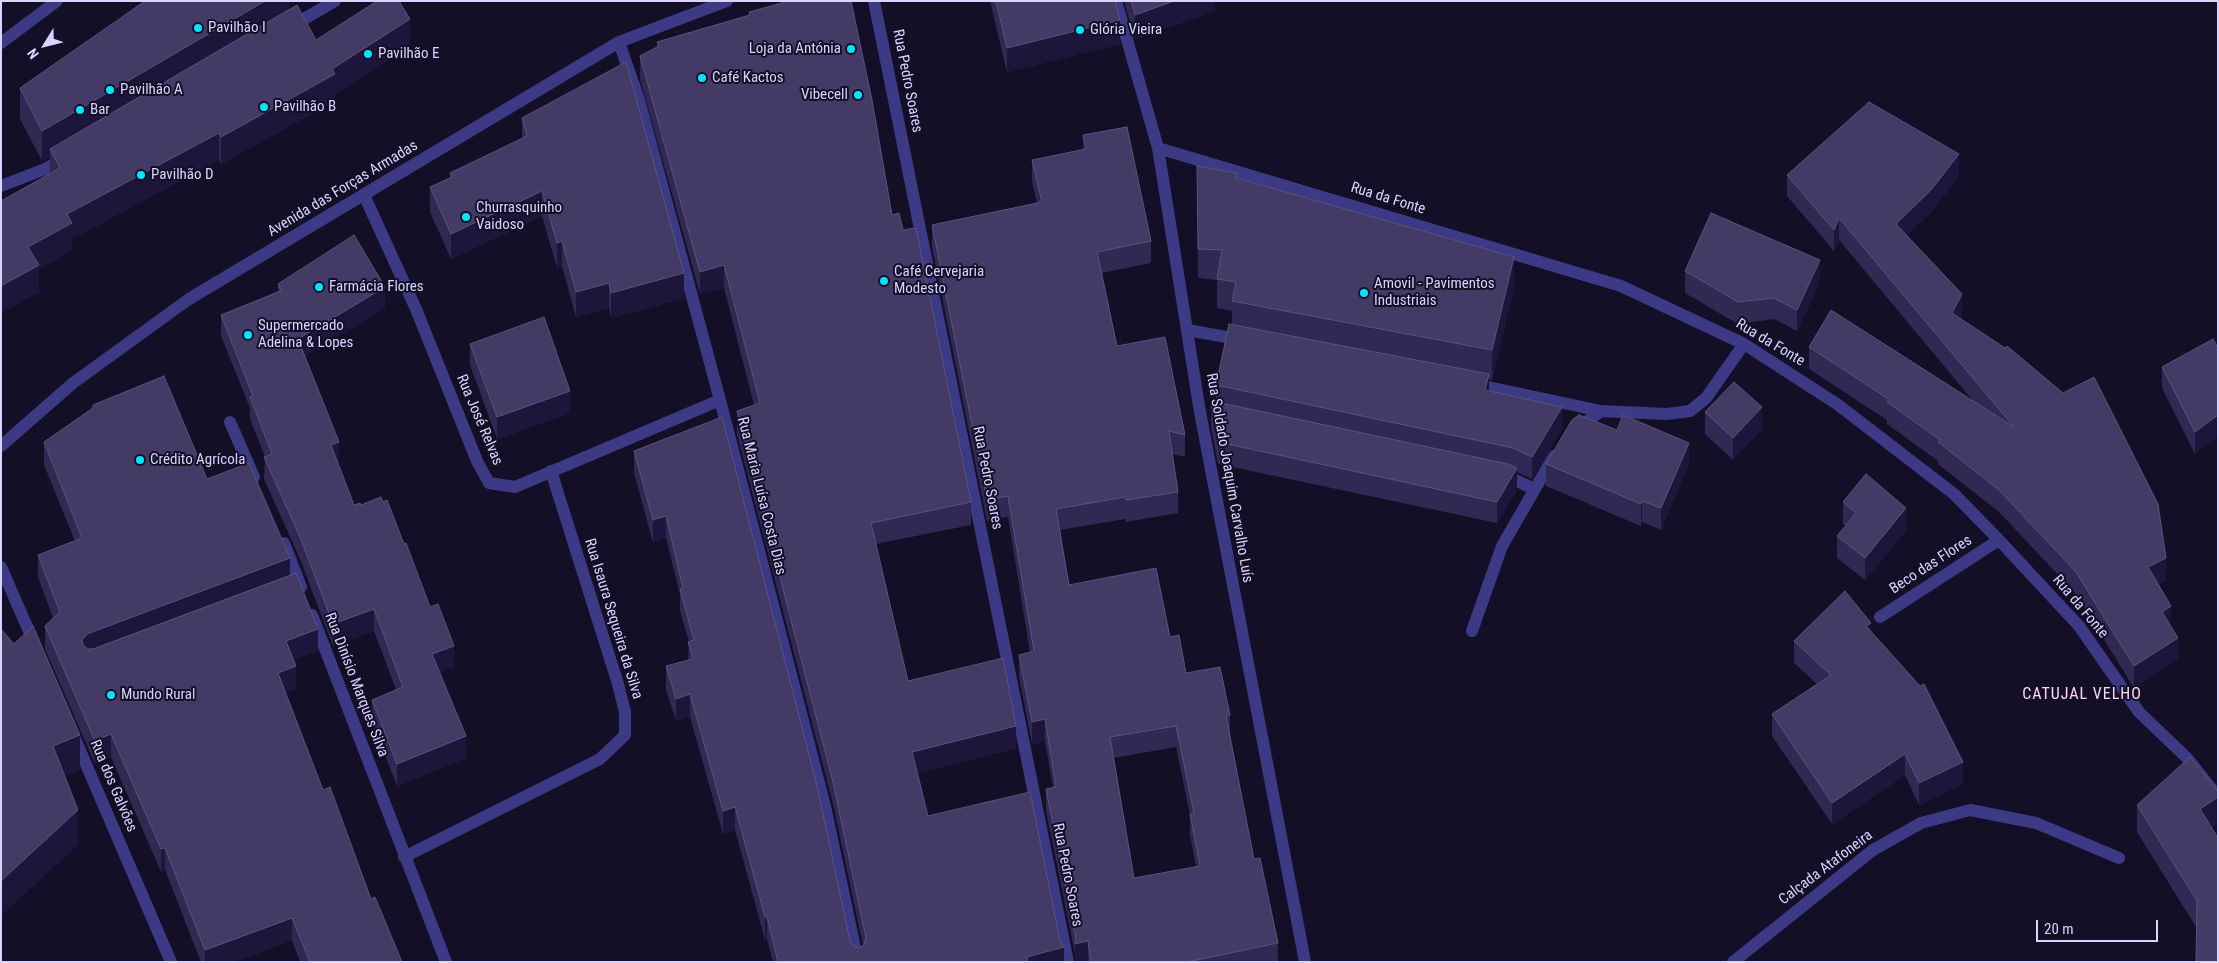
<!DOCTYPE html>
<meta charset="utf-8">
<style>
body{margin:0}
#map{position:relative;width:2219px;height:963px;overflow:hidden;background:#130f26;font-family:"Roboto Condensed",sans-serif}
canvas{display:block}
.frame{position:absolute;inset:0;border:2px solid #d9d4ff;pointer-events:none}
.north{position:absolute;left:20px;top:20px;width:50px;height:50px;-webkit-text-stroke:4px #130f26;paint-order:stroke;rotate:234deg;font-size:14px;font-weight:700;line-height:20px;text-align:center;color:#d9d4ff}
.north::after{content:'';display:block;margin:auto;width:18px;height:22px;background:#d9d4ff;clip-path:polygon(50% 0,100% 100%,50% 72%,0 100%)}
.scale{position:absolute;left:2036px;top:920px;width:122px;height:22px;box-sizing:border-box;border:2px solid #d9d4ff;border-top:0;padding-left:6px;font-size:15px;line-height:18px;white-space:nowrap;color:#d9d4ff;-webkit-text-stroke:4px #130f26;paint-order:stroke}
</style>
<div id="map">
<canvas width="2219" height="963"></canvas>
<div class="frame"></div>
<div class="north">N</div>
<div class="scale">20 m</div>
</div>
<script>
const ctx = document.querySelector('canvas').getContext('2d');
ctx.lineJoin = 'round';
const poly = rows => new Path2D(rows.map(r => 'M' + r).join(''));
function strokePath(path, color, width, dash) { ctx.strokeStyle = color; ctx.lineWidth = width; ctx.lineCap = dash ? 'butt' : 'round'; ctx.setLineDash(dash || []); ctx.stroke(path); }
function fill(path, color) { ctx.fillStyle = color; ctx.fill(path, 'evenodd'); }
function write(font, color, halo, rows, align = 'center') {
  ctx.font = font + ' "Roboto Condensed",sans-serif'; ctx.lineWidth = 4; ctx.setLineDash([]); ctx.textBaseline = 'middle'; ctx.strokeStyle = halo; ctx.fillStyle = color; for (const [text, x, y, turn = 0] of rows) {
    ctx.save(); ctx.translate(x, y); ctx.rotate((+turn || 0) * Math.PI / 180); ctx.textAlign = isNaN(turn) ? turn : align; if (halo) ctx.strokeText(text, 0, 0); ctx.fillText(text, 0, 0); ctx.restore();
  }
}
const minor = poly([
 [874,1,1068,962],
 [1116,1,1158,148,1200,412,1305,962],
 [290,27,335,1],
 [619,42,639,100,720,400,825,806,858,962],
 [1,43,57,1],
 [1158,148,1621,286,1744,344,1837,404,1954,494,1999,540,2079,626,2139,712,2187,758,2218,797],
 [1,186,45,169,63,159],
 [364,195,416,309,477,461,489,483,515,487,720,400],
 [1187,330,1243,340],
 [1474,384,1601,411],
 [230,422,254,477],
 [1578,428,1601,411,1667,414,1690,411,1706,398,1744,344],
 [1,446,73,383,189,299,619,42,727,1],
 [1501,476,1511,478,1534,489],
 [284,543,301,587],
 [1,567,35,645],
 [312,615,446,962],
 [1880,617,1999,540],
 [1472,631,1502,546,1554,456],
 [73,734,171,962],
 [404,857,600,759,625,735,625,712,618,684,551,471],
 [1733,962,1873,850,1921,823,1970,810,2036,823,2119,858]
]);
const wall = poly([
 [289,1,289,10,316,40,410,46,335,94,335,101,221,164,219,160,72,239,72,250,39,269,39,292,1,313,1,201,50,174,50,157,42,161,20,119,20,88],
 [990,1,1115,1,1120,44,1007,72],
 [1124,1,1215,1,1215,11,1135,39],
 [749,12,903,230,971,502,971,525,876,544,908,681,1016,748,918,773,928,816,1064,962,773,962,767,939,765,940,735,830,723,834,690,717,676,721,666,689,666,666,688,660,689,642,680,611,680,594,666,538,653,543,634,473,634,451,722,417,850,941,852,945,859,948,863,946,833,804,737,434,737,411,754,405,724,288,700,294,640,79,640,56,657,47,657,42,749,15],
 [522,118,684,298,611,318,609,308,576,317,562,266,557,268,542,216,451,259,430,212,430,187,450,178,450,173,522,139],
 [1083,135,1151,241,1151,263,1102,273,1117,346,1185,435,1185,457,1172,454,1178,492,1178,513,1126,522,1125,519,1060,530,1069,585,1170,637,1186,673,1230,715,1230,737,1254,859,1278,943,1278,962,1075,962,1075,954,1046,811,1046,789,1053,787,1045,741,1032,744,1019,677,1019,655,1030,652,1008,517,987,521,932,247,932,225,1037,203,1032,182,1032,160,1083,150],
 [1176,747,1190,815,1190,835,1196,867,1134,878,1114,758],
 [1197,166,1237,178,1514,287,1492,380,1489,379,1489,391,1562,429,1532,479,1517,472,1517,490,1497,523,1218,464,1211,428,1211,406,1216,402,1216,385,1232,325,1232,311,1217,308,1217,280,1198,278],
 [1787,175,1959,176,1931,212,1907,235,1962,316,1961,319,2166,580,2158,584,2171,627,2178,659,2134,688,2076,594,1999,512,1938,464,1938,461,1887,424,1887,420,1809,369,1809,347,1974,402,1839,240,1834,251,1787,196],
 [1685,271,1820,282,1797,331,1774,319,1738,324,1685,293],
 [278,284,385,308,305,356,338,464,354,505,361,505,430,607,454,667,439,673,466,758,397,786,372,722,372,700,396,690,374,631,333,646,300,559,264,479,265,457,250,419,250,408,221,336,221,315,278,291],
 [470,344,570,413,497,439,470,365],
 [2218,348,2195,454,2162,388,2162,367],
 [1705,412,1762,429,1733,460,1705,434],
 [44,442,207,479,290,575,318,651,293,660,296,689,285,693,323,790,371,899,402,962,300,962,292,940,234,962,201,962,165,870,161,872,111,757,95,764,45,649,45,626,53,618,38,577,38,555,75,541,44,465],
 [1546,464,1689,464,1661,530,1642,522,1641,526,1546,486],
 [1843,502,1906,530,1865,580,1837,558,1837,536,1846,526,1843,524],
 [1871,631,1963,784,1919,805,1905,775,1832,824,1772,736,1772,714,1817,684,1794,663,1794,641],
 [2137,805,2212,828,2196,927,2137,832]
]);
const shadedWall = poly([
 [265,1,289,1,289,18,50,149,50,157,42,161,42,131],
 [1174,1,1215,1,1215,11,1135,39,1135,15],
 [410,19,410,46,335,94,335,101,221,164,221,137,332,69],
 [1120,20,1120,44,1007,72,1007,48],
 [219,133,219,160,72,239,72,250,39,269,39,292,1,313,1,286,28,247,67,214],
 [1959,154,1959,176,1931,212,1896,246,1896,224],
 [542,191,542,216,451,259,451,234],
 [1839,218,1839,240,1834,251,1834,230],
 [562,241,562,266,557,268,557,243],
 [1514,257,1514,287,1492,380,1492,350],
 [1820,260,1820,282,1797,331,1797,310],
 [724,265,724,288,700,294,700,272],
 [684,273,684,298,611,318,611,293],
 [609,283,609,308,576,317,576,292],
 [385,287,385,308,298,360,298,339],
 [1962,294,1962,316,1952,335,1952,313],
 [1489,374,1489,395,1485,390],
 [570,391,570,413,497,439,497,417],
 [1562,407,1562,429,1532,479,1532,457],
 [1762,407,1762,429,1733,460,1733,438],
 [2218,415,2218,437,2195,454,2195,432],
 [339,442,339,464,331,467,331,445],
 [1689,443,1689,464,1661,530,1661,508],
 [1517,468,1517,490,1497,523,1497,502],
 [1642,501,1642,522,1641,526,1641,504],
 [1906,508,1906,530,1865,580,1865,558],
 [666,516,666,538,653,543,653,520],
 [290,558,290,580,82,662,82,640,87,634],
 [2166,558,2166,580,2148,589,2148,567],
 [2171,606,2171,628,2162,612],
 [374,609,374,631,333,646,333,624],
 [1871,623,1871,645,1866,626],
 [318,629,318,651,286,663,286,641],
 [2178,638,2178,659,2134,688,2134,666],
 [454,646,454,667,432,676,432,654],
 [296,666,296,689,278,696,278,673],
 [690,694,690,717,676,721,676,699],
 [1045,719,1045,741,1032,744,1032,722],
 [1016,726,1016,748,912,775,912,752],
 [111,734,111,757,95,764,95,741],
 [80,735,80,770,53,781,53,746],
 [466,736,466,758,397,786,397,764],
 [1905,754,1905,775,1832,824,1832,803],
 [1963,762,1963,784,1919,805,1919,783],
 [2218,797,2218,824,2200,836,2200,809],
 [735,807,735,830,723,834,723,811],
 [78,810,78,845,1,916,1,881],
 [165,848,165,870,161,872,161,849],
 [765,917,767,917,767,939,765,940],
 [292,918,292,940,234,962,205,962,205,950],
 [1088,941,1088,962,1075,962,1075,944],
 [1064,947,1064,962,1027,962,1027,957]
]);
const building = poly([
 [145,1,265,1,42,131,20,88,145,1],
 [377,1,399,1,410,19,332,69,335,74,221,137,219,133,67,214,72,223,28,247,39,265,1,286,1,201,60,168,50,149,297,5,316,40,377,1],
 [789,1,851,1,872,100,892,215,899,213,903,230,916,228,971,502,871,523,908,681,1003,658,1016,726,912,752,928,816,1030,792,1060,941,1064,947,1027,957,1028,962,778,962,767,917,765,917,735,807,723,811,690,694,676,699,666,666,693,659,688,642,694,640,680,589,683,588,666,516,653,520,634,451,722,417,817,786,850,941,852,945,859,948,864,945,866,938,833,782,737,411,760,403,724,265,700,272,640,56,659,46,657,42,750,15,749,12,789,1],
 [996,1,1115,1,1120,20,1007,48,996,1],
 [1131,1,1174,1,1135,15,1131,1],
 [626,62,684,273,611,293,609,283,576,292,562,241,557,243,542,191,451,234,430,187,452,177,450,173,527,136,522,118,626,62],
 [1869,102,1959,154,1931,190,1896,224,1962,294,1952,313,2005,348,2007,346,2063,393,2094,377,2158,504,2166,558,2148,567,2171,606,2162,612,2178,638,2134,666,2076,572,1999,490,1938,442,1940,440,1887,402,1890,400,1809,347,1831,310,2014,427,1839,218,1834,230,1787,175,1869,102],
 [1127,127,1151,241,1097,252,1117,346,1165,337,1185,435,1169,431,1178,492,1126,500,1125,497,1056,509,1069,585,1156,568,1170,637,1179,635,1186,673,1220,667,1230,715,1226,716,1254,859,1260,858,1278,943,1187,962,1091,962,1088,941,1075,944,1076,939,1046,789,1056,787,1045,719,1032,722,1019,655,1034,651,1008,496,987,500,932,225,1042,202,1032,160,1086,149,1083,135,1127,127],
 [1176,726,1194,813,1190,814,1200,866,1134,878,1110,737,1176,726],
 [1197,166,1237,173,1236,178,1514,257,1492,350,1232,301,1236,282,1217,279,1222,250,1198,249,1197,166],
 [1711,213,1820,260,1797,310,1774,298,1738,302,1685,271,1711,213],
 [354,235,385,287,298,339,339,442,331,445,354,505,360,503,361,505,381,497,383,502,387,500,404,544,406,543,430,607,438,604,454,646,432,654,466,736,397,764,372,700,403,687,374,609,333,624,300,537,264,457,272,454,250,397,253,396,221,315,281,291,278,284,354,235],
 [544,317,570,391,497,417,470,344,544,317],
 [1229,324,1489,374,1485,390,1562,407,1532,457,1513,448,1216,385,1229,324],
 [2213,339,2218,348,2218,415,2195,432,2162,367,2213,339],
 [164,376,207,479,249,463,290,558,87,634,82,640,83,645,88,649,93,649,296,573,318,629,286,641,296,666,278,673,323,790,330,787,371,899,375,897,402,962,310,962,292,918,205,950,165,848,161,849,111,734,95,741,45,626,60,612,38,555,82,538,44,442,93,408,93,405,164,376],
 [1734,382,1762,407,1733,438,1705,412,1734,382],
 [1212,401,1508,464,1517,468,1497,502,1218,442,1211,406,1212,401],
 [1579,415,1617,430,1623,415,1689,443,1661,508,1642,501,1641,504,1546,464,1572,420,1579,415],
 [1866,474,1906,508,1865,558,1837,536,1856,513,1843,502,1866,474],
 [1845,591,1871,623,1866,626,1920,686,1924,684,1963,762,1919,783,1905,754,1832,803,1772,714,1831,675,1794,641,1845,591],
 [33,626,80,735,53,746,78,810,1,881,1,629,14,644,33,626],
 [2190,757,2218,791,2218,797,2200,809,2218,838,2218,962,2196,962,2197,901,2137,805,2190,757]
]);
const markers = [
 [198,28,5,"#00e5ff"],
 [1080,30,5,"#00e5ff"],
 [851,49,5,"#00e5ff"],
 [368,54,5,"#00e5ff"],
 [702,78,5,"#00e5ff"],
 [110,90,5,"#00e5ff"],
 [858,95,5,"#00e5ff"],
 [264,107,5,"#00e5ff"],
 [80,110,5,"#00e5ff"],
 [141,175,5,"#00e5ff"],
 [466,217,5,"#00e5ff"],
 [884,281,5,"#00e5ff"],
 [319,287,5,"#00e5ff"],
 [1364,293,5,"#00e5ff"],
 [248,335,5,"#00e5ff"],
 [140,460,5,"#00e5ff"],
 [111,695,5,"#00e5ff"]
];
const poiNames = [
 ["Pavilhão I",208,28],
 ["Glória Vieira",1090,30],
 ["Loja da Antónia",841,49,"right"],
 ["Pavilhão E",378,54],
 ["Café Kactos",712,78],
 ["Pavilhão A",120,90],
 ["Vibecell",848,95,"right"],
 ["Pavilhão B",274,107],
 ["Bar",90,110],
 ["Pavilhão D",151,175],
 ["Churrasquinho",476,208],
 ["Vaidoso",476,225],
 ["Café Cervejaria",894,272],
 ["Modesto",894,289],
 ["Amovil - Pavimentos",1374,284],
 ["Industriais",1374,301],
 ["Farmácia Flores",329,287],
 ["Supermercado",258,326],
 ["Adelina & Lopes",258,343],
 ["Crédito Agrícola",150,460],
 ["Mundo Rural",121,695]
];
const streetNames = [
 ["Rua Pedro Soares",907,81,79],
 ["Avenida das Forças Armadas",343,189,-31],
 ["Rua da Fonte",1388,199,17],
 ["Rua da Fonte",1770,343,31],
 ["Rua José Relvas",479,420,67],
 ["Rua Pedro Soares",987,478,79],
 ["Rua Soldado Joaquim Carvalho Luís",1229,478,80],
 ["Rua Maria Luísa Costa Dias",761,496,76],
 ["Beco das Flores",1931,565,-33],
 ["Rua da Fonte",2080,607,50],
 ["Rua Isaura Sequeira da Silva",613,619,73],
 ["Rua Dinísio Marques Silva",356,685,69],
 ["Rua dos Galvões",113,786,67],
 ["Calçada Atafoneira",1826,868,-37],
 ["Rua Pedro Soares",1067,875,79]
];
const neighbourhoodNames = [
 ["CATUJAL VELHO",2082,695]
];
strokePath(minor, '#3d3a85', 12);
fill(wall, '#312854');
fill(shadedWall, '#1d163a');
fill(building, '#433a66');
strokePath(building, '#5a527e', 1);
for (const [x, y, r, color] of markers) { const dot = new Path2D(); dot.arc(x, y, r, 0, 2 * Math.PI); ctx.fillStyle = color; ctx.fill(dot); strokePath(dot, '#130f26', 2); }
write('15px', '#d9d4ff', '#130f26', poiNames, 'left');
write('15px', '#d9d4ff', '#130f26', streetNames);
ctx.letterSpacing = '1px';
write('16px', '#ffd6f0', '#130f26', neighbourhoodNames);
ctx.letterSpacing = '0px';
</script>
